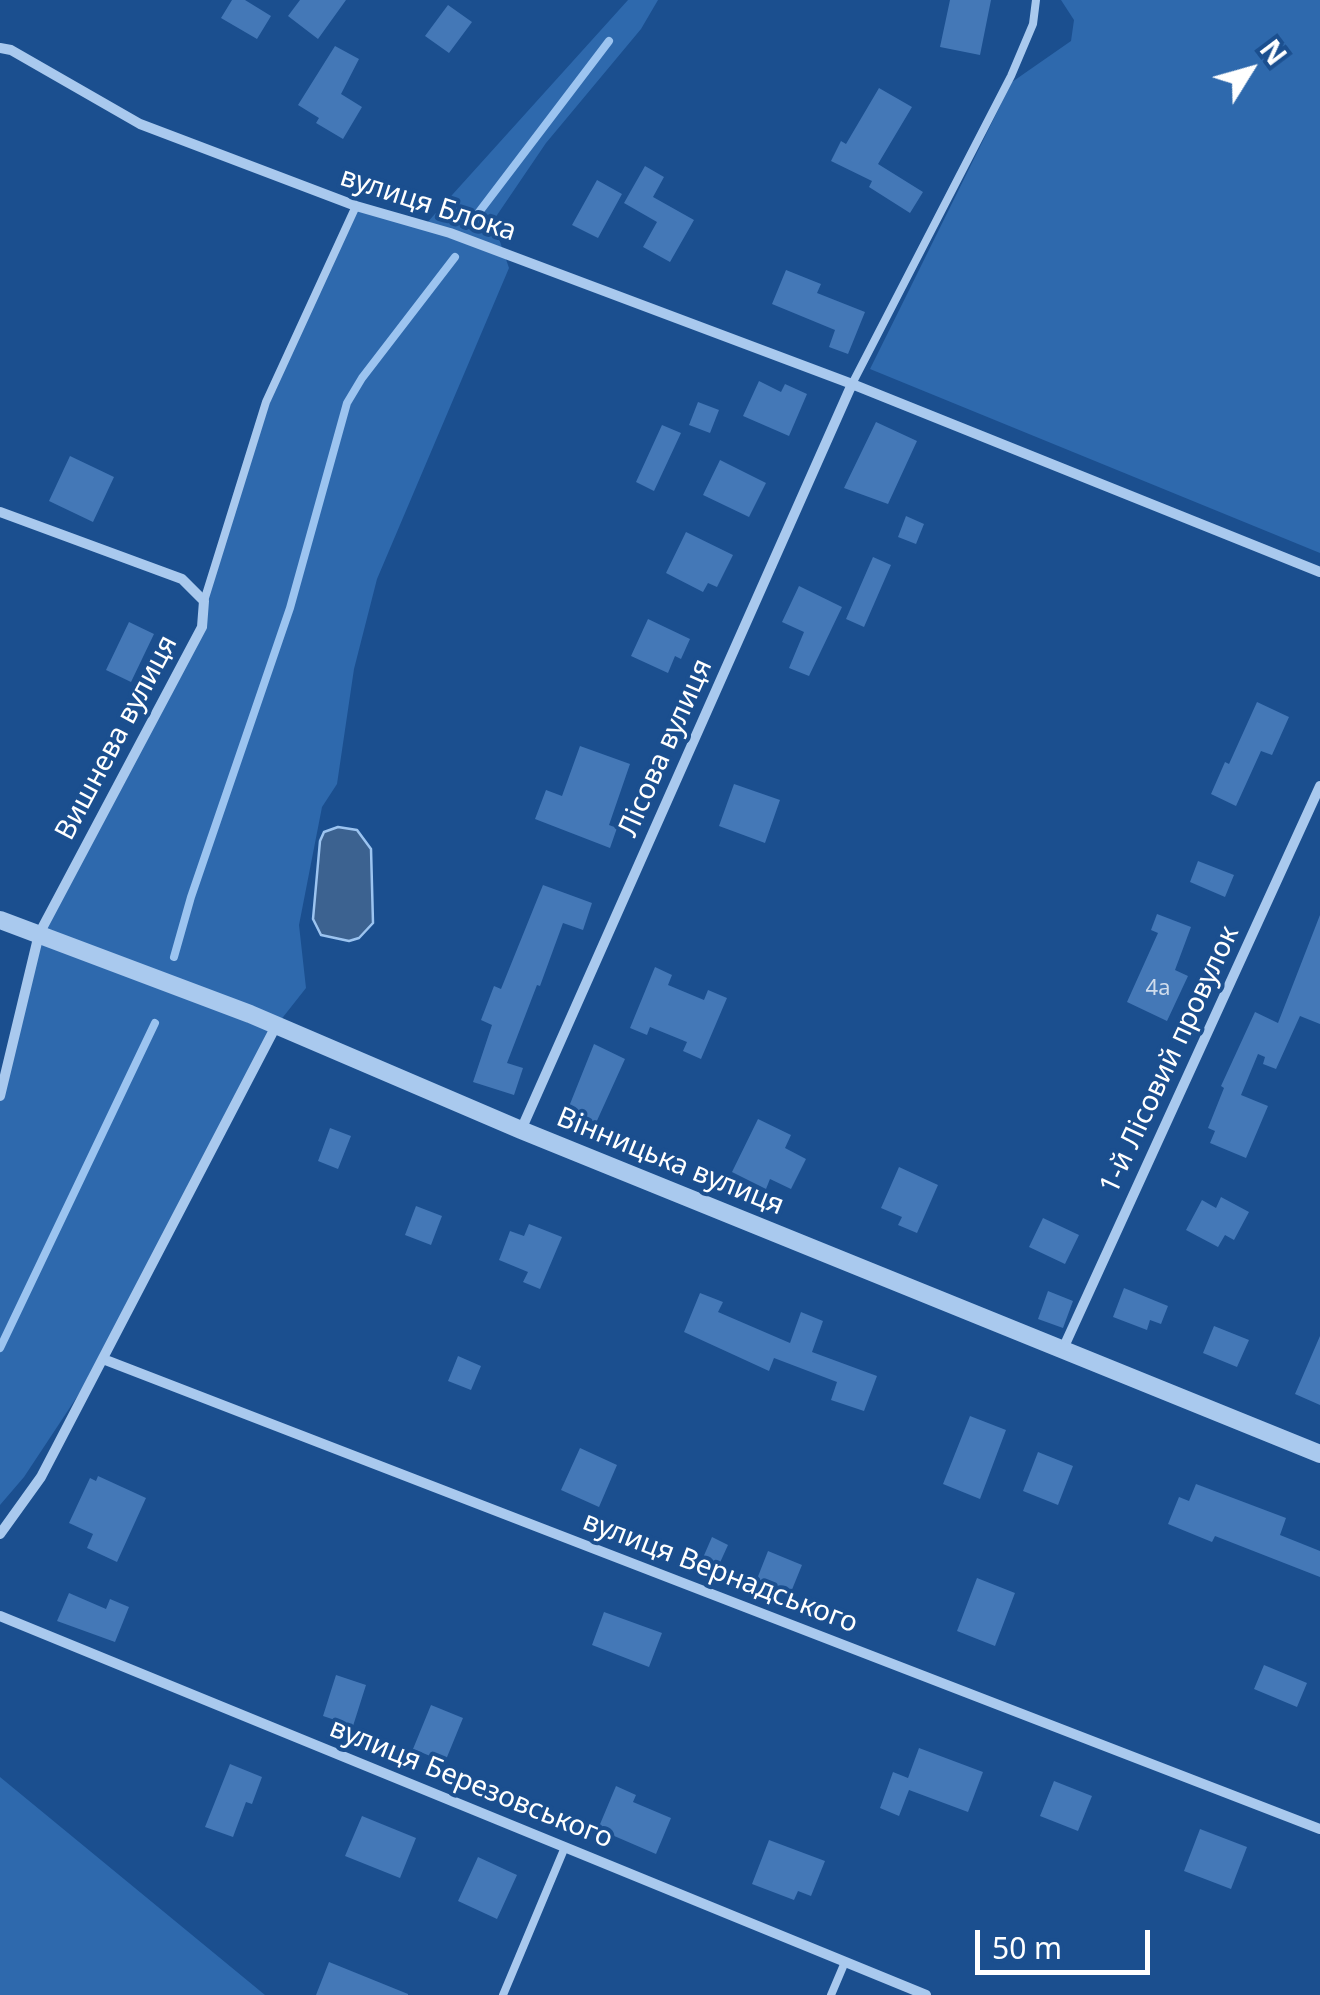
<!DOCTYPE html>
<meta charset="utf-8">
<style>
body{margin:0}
#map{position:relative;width:1320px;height:1995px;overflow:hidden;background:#1b4f8f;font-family:"Noto Sans",sans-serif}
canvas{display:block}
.north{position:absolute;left:1200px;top:20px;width:100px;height:100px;-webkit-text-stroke:8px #1b4f8f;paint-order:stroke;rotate:53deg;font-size:28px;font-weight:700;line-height:40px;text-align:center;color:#fff}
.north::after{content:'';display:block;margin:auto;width:35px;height:45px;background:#fff;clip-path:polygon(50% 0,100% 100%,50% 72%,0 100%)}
.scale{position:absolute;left:975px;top:1930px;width:175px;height:45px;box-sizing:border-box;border:5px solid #fff;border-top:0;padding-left:12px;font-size:30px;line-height:35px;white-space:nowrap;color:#fff;-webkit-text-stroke:8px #1b4f8f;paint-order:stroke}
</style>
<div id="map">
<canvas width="1320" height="1995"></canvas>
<div class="north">N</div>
<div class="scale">50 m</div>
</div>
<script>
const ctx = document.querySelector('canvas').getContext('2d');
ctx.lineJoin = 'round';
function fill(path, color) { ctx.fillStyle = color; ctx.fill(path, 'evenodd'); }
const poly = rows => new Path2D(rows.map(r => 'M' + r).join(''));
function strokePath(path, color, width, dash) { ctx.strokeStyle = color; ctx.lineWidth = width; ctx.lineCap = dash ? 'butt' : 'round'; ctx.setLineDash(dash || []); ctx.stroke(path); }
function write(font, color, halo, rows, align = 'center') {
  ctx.font = font + ' "Noto Sans",sans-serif'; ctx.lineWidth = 8; ctx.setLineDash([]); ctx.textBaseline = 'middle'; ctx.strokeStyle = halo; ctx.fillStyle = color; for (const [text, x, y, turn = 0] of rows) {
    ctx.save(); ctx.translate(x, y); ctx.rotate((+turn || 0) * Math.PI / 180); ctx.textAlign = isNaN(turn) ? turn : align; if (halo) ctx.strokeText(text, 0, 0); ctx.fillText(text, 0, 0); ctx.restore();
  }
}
const green = poly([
 [628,0,658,0,641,29,546,143,493,221,509,268,377,579,354,669,337,784,322,807,299,925,306,988,276,1026,106,1353,24,1477,0,1505,0,1096,39,934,202,627,204,601,266,402,356,206,425,225],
 [1061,0,1320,0,1320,553,870,369,1012,82,1071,41,1074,20],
 [0,1777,265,1995,0,1995]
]);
const water = poly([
 [338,827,357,830,371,849,373,923,359,938,349,941,321,935,313,919,320,841,324,832,338,827]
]);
const stream = poly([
 [473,220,609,41],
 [174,957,191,897,290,608,347,403,362,378,455,257],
 [0,1348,155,1023]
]);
const building = poly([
 [232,0,245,0,271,16,257,39,221,18],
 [300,0,346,0,318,39,288,16],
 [950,0,991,0,980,55,940,47],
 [448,5,472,22,449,53,425,36],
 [335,46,359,59,341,94,362,107,343,139,316,123,319,118,298,105],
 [879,88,912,107,878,164,923,192,910,213,869,187,872,181,831,161,841,141,846,144],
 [645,166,664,177,653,197,694,220,670,262,643,247,657,222,624,203],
 [597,180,622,194,598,238,572,225],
 [786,270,821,284,817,293,865,312,848,354,829,347,835,330,772,304],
 [759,381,781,392,785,384,807,394,789,436,743,416],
 [698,402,719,410,710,433,689,425],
 [876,422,917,441,888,504,844,488],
 [662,425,681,433,654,491,636,482],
 [70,456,114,477,93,522,49,501],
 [720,460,766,483,749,517,703,495],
 [906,516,924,524,916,544,898,537],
 [686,532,733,555,717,587,708,583,703,592,666,573],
 [873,557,891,565,864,627,846,619],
 [799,586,842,607,809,676,789,668,804,632,782,622],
 [648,619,690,639,681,659,675,656,668,673,631,656],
 [129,622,154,634,131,682,106,670],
 [1257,702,1289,717,1272,755,1261,751,1236,806,1211,794,1225,762,1229,764],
 [580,746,630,764,609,825,617,828,610,848,535,819,546,790,562,796],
 [734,784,780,800,765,843,719,826],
 [1198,861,1234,875,1225,897,1190,882],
 [543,885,592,903,583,930,563,923,540,986,537,985,507,1063,523,1068,514,1095,473,1082,492,1025,481,1020,494,986,501,989],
 [1157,914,1191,927,1175,970,1188,976,1167,1021,1127,1002,1158,933,1151,930],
 [1320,915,1320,1024,1300,1016,1276,1069,1263,1064,1265,1057,1258,1054,1241,1095,1268,1106,1246,1158,1210,1143,1215,1131,1208,1128,1224,1088,1221,1086,1255,1012,1278,1023],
 [655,967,672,975,668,985,704,1000,708,990,727,998,701,1059,683,1051,687,1042,650,1027,647,1035,630,1028],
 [594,1044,625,1059,590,1136,562,1124],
 [758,1119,791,1135,785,1148,806,1159,791,1189,770,1179,766,1189,732,1172],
 [330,1128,351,1136,338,1169,318,1161],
 [899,1167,938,1185,917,1233,898,1225,902,1217,881,1208],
 [1221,1197,1249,1212,1234,1240,1225,1235,1218,1247,1186,1230,1202,1200,1216,1208],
 [416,1206,442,1216,431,1245,405,1235],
 [1043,1218,1079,1235,1065,1264,1029,1247],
 [529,1224,562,1237,540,1289,523,1282,528,1272,499,1260,510,1231,524,1236],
 [1124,1288,1168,1306,1161,1324,1150,1320,1147,1330,1113,1317],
 [1048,1291,1073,1301,1063,1328,1038,1319],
 [700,1293,723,1302,718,1312,790,1343,801,1312,823,1321,812,1352,877,1376,864,1411,831,1400,837,1382,774,1358,769,1371,684,1332],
 [1214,1326,1249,1340,1237,1367,1203,1353],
 [1320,1336,1320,1405,1295,1394],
 [458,1356,481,1366,471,1390,448,1381],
 [970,1416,1006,1430,980,1499,943,1484],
 [580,1448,617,1465,599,1507,561,1490],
 [1038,1452,1073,1466,1058,1505,1023,1491],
 [98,1476,146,1498,117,1562,87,1548,93,1534,69,1523,90,1478,96,1481],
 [1196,1484,1286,1518,1280,1535,1320,1551,1320,1577,1215,1536,1212,1542,1168,1524,1179,1497,1189,1501],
 [712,1537,728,1545,718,1567,702,1560],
 [768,1551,802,1565,791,1592,757,1579],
 [977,1578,1015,1593,995,1646,957,1631],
 [69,1593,106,1609,110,1599,129,1607,115,1642,57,1621],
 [604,1612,662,1633,649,1667,592,1645],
 [1264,1665,1307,1683,1297,1707,1254,1689],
 [336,1675,366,1685,353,1726,323,1716],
 [431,1705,463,1718,445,1762,413,1749],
 [919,1748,983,1772,968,1812,909,1790,899,1816,880,1808,893,1772,908,1778],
 [230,1764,262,1777,252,1804,246,1802,233,1837,205,1827],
 [1054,1781,1092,1796,1078,1831,1040,1816],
 [616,1786,636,1795,633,1802,671,1818,656,1854,598,1829],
 [362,1816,416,1838,400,1878,345,1856],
 [1200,1829,1247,1847,1231,1889,1184,1871],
 [769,1840,825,1861,811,1896,798,1891,794,1900,752,1884],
 [478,1857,517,1875,497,1919,458,1901],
 [329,1962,408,1994,408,1995,316,1995]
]);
const service = poly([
 [852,384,1011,76,1033,24,1036,0],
 [204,601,266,402,356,206],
 [503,1995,565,1847],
 [831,1995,845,1962]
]);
const minor = poly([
 [0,48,11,50,140,124,356,206,450,233,852,384,1320,572],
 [0,512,182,579,204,601,202,627,39,934,0,1096],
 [521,1130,852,384],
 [1062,1351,1320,786],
 [103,1359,1320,1829],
 [0,1534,41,1477,276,1026],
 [0,1616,926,1995]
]);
const tertiary = poly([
 [0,920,250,1014,521,1130,1320,1454]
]);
const numberNames = [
 ["4а",1158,989]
];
const streetNames = [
 ["вулиця Блока",428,205,18],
 ["Вишнева вулиця",117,738,-62],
 ["Лісова вулиця",666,748,-66],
 ["1-й Лісовий провулок",1170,1060,-65],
 ["Вінницька вулиця",670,1162,22],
 ["вулиця Вернадського",720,1573,21],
 ["вулиця Березовського",471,1784,22]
];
fill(green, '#2e69ad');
fill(water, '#3c6290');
strokePath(water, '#9cc4f0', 2.5);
strokePath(stream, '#9cc4f0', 8);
fill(building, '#4478b7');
strokePath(service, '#a9c9ee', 8);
strokePath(minor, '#a9c9ee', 10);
strokePath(tertiary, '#a9c9ee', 18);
write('22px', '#d0dded', null, numberNames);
write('28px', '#fff', '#1b4f8f', streetNames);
</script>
